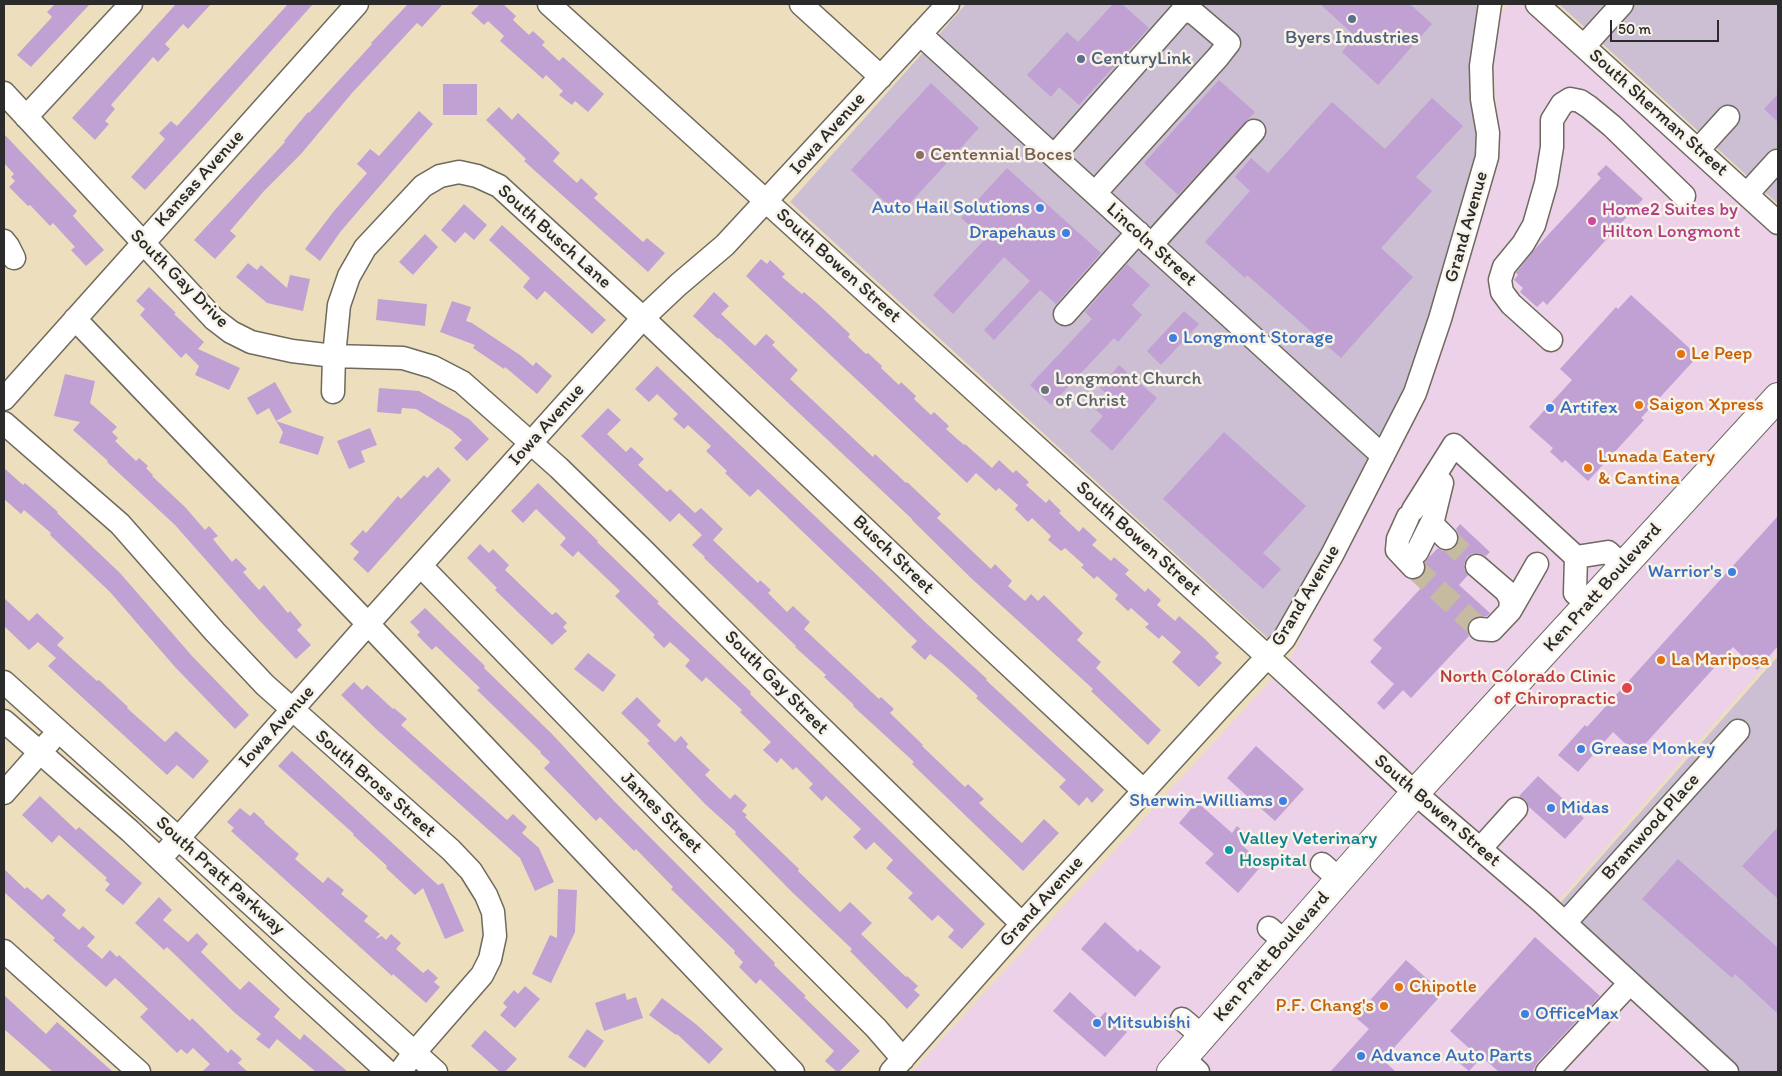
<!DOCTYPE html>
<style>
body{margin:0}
#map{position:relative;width:1782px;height:1076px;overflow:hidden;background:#eddfbd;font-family:Itim,sans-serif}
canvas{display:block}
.frame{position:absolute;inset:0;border:5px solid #2b2b2b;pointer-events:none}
.scale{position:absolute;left:1610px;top:20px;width:109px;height:22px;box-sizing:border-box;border:2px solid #2b2b2b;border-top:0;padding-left:6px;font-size:15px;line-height:18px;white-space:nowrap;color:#2b2b2b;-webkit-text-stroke:4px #f7f3e8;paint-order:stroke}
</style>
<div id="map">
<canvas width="1782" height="1076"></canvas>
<div class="frame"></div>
<div class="scale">50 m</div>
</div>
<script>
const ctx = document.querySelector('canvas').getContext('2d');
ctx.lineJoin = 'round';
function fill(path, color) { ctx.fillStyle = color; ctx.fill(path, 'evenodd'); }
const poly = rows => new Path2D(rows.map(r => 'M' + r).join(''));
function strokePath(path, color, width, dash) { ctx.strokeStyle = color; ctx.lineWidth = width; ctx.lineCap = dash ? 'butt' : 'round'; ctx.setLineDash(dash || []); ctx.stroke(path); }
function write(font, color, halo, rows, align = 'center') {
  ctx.font = font + ' Itim,sans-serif'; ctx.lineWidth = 5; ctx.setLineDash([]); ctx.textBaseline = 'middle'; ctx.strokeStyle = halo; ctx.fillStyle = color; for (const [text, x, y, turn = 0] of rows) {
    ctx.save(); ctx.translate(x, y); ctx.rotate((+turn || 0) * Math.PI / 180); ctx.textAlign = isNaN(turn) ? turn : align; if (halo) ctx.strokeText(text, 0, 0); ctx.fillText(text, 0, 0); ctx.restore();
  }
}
const built = poly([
 [1508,4,1524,4,1778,238,1778,651,1545,916,1717,1072,912,1072,1290,659,1423,395,1499,135,1493,65,1501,14]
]);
const industrial = poly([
 [966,4,1478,4,1472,61,1477,159,1408,390,1278,634,1272,642,790,202],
 [1559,4,1778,4,1778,204],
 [1778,656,1778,1072,1738,1072,1556,908]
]);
const building = poly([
 [55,4,90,4,31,67,17,55,52,17,47,12],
 [176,4,211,4,188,29,183,24,165,44,170,49,158,62,153,57,111,105,115,109,105,121,109,124,95,140,72,118],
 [288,4,313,4,206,124,145,190,131,177,165,139,159,133,171,121,177,126],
 [408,4,443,4,422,27,417,23,352,93,301,154,264,191,230,231,236,236,215,259,194,240,285,142,284,141,308,112,309,113,372,44,371,43],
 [480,4,503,4,516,16,513,20,529,35,533,31,545,42,542,45,559,61,563,57,604,94,588,112,575,101,572,105,559,95,563,91,546,75,543,79,500,41,504,36,488,21,484,25,471,13],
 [1113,4,1122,4,1149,28,1079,105,1059,87,1051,97,1027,75,1067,32,1078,42],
 [1320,4,1410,4,1432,24,1378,85,1342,52,1355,36],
 [1219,80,1255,112,1178,195,1144,163],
 [931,83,979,128,899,215,851,170],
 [443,84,477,84,477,115,443,115],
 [1778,94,1778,122,1764,109],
 [1432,98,1463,126,1416,177,1432,191,1381,248,1413,277,1341,358,1247,275,1245,278,1205,242,1250,191,1235,177,1251,158,1268,173,1332,102,1385,149],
 [499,107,512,120,518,113,560,153,553,161,577,183,581,178,598,194,594,198,643,242,647,238,665,253,648,272,524,161,526,159,486,120],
 [419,111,433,124,341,231,320,261,305,249,334,211,367,173,357,164,370,149,379,156],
 [4,134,77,211,73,216,104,250,86,266,71,250,75,247,53,223,50,226,30,205,28,206,9,187,15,181,11,177,14,174,4,163],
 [1606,165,1643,199,1547,305,1543,301,1537,307,1520,292,1523,288,1514,280,1518,275,1516,273,1534,250,1601,178,1597,174],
 [1007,168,1101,253,1056,304,1040,290,994,340,984,330,1030,281,1004,257,953,314,933,295,985,239,961,218],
 [464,204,487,225,474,240,465,232,455,243,441,230],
 [502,225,606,320,592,334,545,291,537,300,523,287,530,278,489,240],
 [425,234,438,247,413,275,399,262],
 [761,259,767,264,770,260,785,274,782,277,802,294,804,292,819,305,850,334,848,337,866,354,868,353,882,366,881,368,899,385,901,382,916,396,914,399,931,415,934,412,949,426,946,429,964,445,965,444,992,468,999,460,1013,473,1016,470,1029,482,1026,485,1046,503,1049,499,1061,511,1059,513,1079,532,1083,527,1097,540,1092,545,1111,561,1114,557,1129,570,1125,574,1145,592,1148,588,1161,600,1157,605,1175,621,1179,616,1205,639,1219,653,1215,657,1222,663,1199,687,1172,662,1181,652,1162,635,1159,639,1145,627,1149,624,1131,608,1128,611,1115,599,1118,595,1097,576,1094,579,1081,567,1084,565,1065,548,1061,551,1048,540,1051,536,1032,518,1028,522,1015,509,1018,505,999,488,996,491,976,473,967,483,746,276],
 [248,263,257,270,261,265,287,288,290,275,310,279,303,311,267,303,236,277],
 [1127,264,1150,285,1132,305,1142,315,1118,342,1114,338,1051,405,1030,385,1092,319,1085,312],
 [149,287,176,313,174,314,204,342,198,349,240,368,229,390,195,375,199,366,186,353,181,358,140,315,145,309,136,301],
 [714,292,729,306,721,314,755,346,766,334,775,342,772,345,798,370,790,379,873,457,875,454,906,483,907,482,941,514,937,518,951,531,991,569,995,564,1012,581,1008,586,1025,601,1031,594,1038,601,1044,595,1083,633,1077,640,1101,662,1096,668,1161,730,1148,745,1091,691,1093,689,971,578,912,520,912,519,719,338,718,339,693,316],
 [1631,295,1698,356,1641,418,1644,420,1588,481,1565,460,1562,463,1556,457,1550,452,1553,448,1529,427,1572,380,1560,369,1616,307,1618,309],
 [378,299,427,304,425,326,376,320],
 [452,301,471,307,466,321,472,323,520,355,533,366,536,362,552,376,537,394,505,367,504,369,473,348,475,345,440,332],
 [1184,311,1199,324,1161,365,1147,351],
 [1119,365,1157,398,1112,451,1090,431,1103,416,1096,410,1108,395,1100,388],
 [657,366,878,576,926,623,987,679,986,680,1104,790,1092,803,1087,797,1079,806,1059,787,1066,780,976,698,978,696,944,665,930,654,925,660,911,647,917,641,758,489,750,497,725,473,727,471,706,451,711,446,688,425,684,429,673,419,678,414,657,394,649,402,635,389],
 [65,374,95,381,90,403,117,427,112,432,118,438,115,441,136,461,139,458,148,466,146,468,153,475,152,476,185,507,205,530,209,526,218,536,213,539,217,544,232,562,236,558,247,569,243,572,259,590,264,585,288,613,290,611,302,625,297,630,311,645,296,659,259,620,175,525,107,462,108,461,73,430,80,422,54,416],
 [275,382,292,412,276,421,269,408,257,415,247,398],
 [379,388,419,391,469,419,489,439,467,461,454,448,462,440,451,430,416,409,402,408,401,414,377,412],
 [608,408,621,420,607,434,626,452,631,447,644,459,638,465,667,492,670,489,695,513,701,508,723,529,713,540,758,583,760,580,771,590,768,593,787,612,793,606,810,622,804,629,879,699,881,697,894,709,890,713,923,745,922,746,965,787,968,784,984,799,979,803,1022,843,1044,819,1059,833,1023,871,912,764,914,762,853,706,854,705,824,677,826,675,795,647,796,646,704,558,705,557,692,545,702,535,679,513,670,522,581,436],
 [276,421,324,437,318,455,279,443,283,432],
 [370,428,377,445,361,451,365,462,349,469,337,441],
 [1224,432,1306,506,1263,553,1281,569,1263,589,1163,499],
 [438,467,451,480,368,573,353,559,359,552,350,544,363,530,366,533,398,496,401,499,424,475,427,478],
 [4,468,23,485,25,483,58,512,57,513,120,573,192,656,249,715,235,729,175,667,110,592,50,535,51,533,24,510,21,514,4,499],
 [538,483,598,541,597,542,659,602,657,603,751,692,750,694,985,924,962,949,948,937,954,930,938,915,932,921,908,898,913,893,886,868,893,860,874,842,866,850,853,837,861,829,826,796,822,801,809,788,813,784,796,767,793,770,781,758,777,763,763,750,771,742,740,712,742,710,706,677,702,682,685,666,690,660,670,642,664,648,653,637,655,635,615,596,620,591,578,551,573,557,560,545,566,538,536,509,523,523,511,511],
 [1778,516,1778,646,1757,670,1733,647,1636,754,1613,732,1578,772,1558,755,1585,725,1587,727],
 [1460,524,1490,552,1486,556,1479,553,1472,554,1467,557,1464,564,1465,570,1468,575,1459,585,1490,613,1487,616,1475,617,1470,621,1467,628,1469,636,1411,698,1403,690,1384,710,1377,703,1394,684,1370,662,1382,648,1373,640,1421,588,1413,580,1422,576,1426,570,1425,562,1429,557,1438,548,1443,551,1449,551,1456,547,1459,541,1459,535,1456,529],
 [480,544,489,553,493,549,509,565,505,570,552,615,556,612,567,623,563,627,567,631,552,645,495,590,497,588,467,558],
 [4,598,29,621,37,613,64,638,57,645,97,681,99,680,128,707,127,708,165,742,176,731,209,761,193,779,177,765,167,775,48,666,56,658,38,642,29,650,4,626],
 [425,608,485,666,484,668,552,734,615,802,775,963,774,965,806,996,804,997,860,1051,839,1072,837,1072,825,1061,834,1051,760,979,756,984,739,967,743,962,734,953,735,951,671,889,673,887,636,849,634,851,600,817,596,821,544,768,550,762,540,753,541,752,477,690,480,688,436,646,432,650,417,635,420,632,410,622],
 [588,653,616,675,603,692,574,669],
 [354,682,362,690,367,685,393,709,394,708,407,719,401,725,507,820,513,814,527,827,522,833,539,848,554,882,535,891,520,858,376,729,341,695],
 [637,697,661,721,657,725,675,742,681,736,688,744,686,747,710,770,705,775,730,799,735,794,747,805,742,811,747,815,745,817,799,869,798,871,840,912,850,902,872,923,861,934,906,977,907,976,918,986,914,990,920,995,907,1009,850,951,852,949,792,892,735,834,736,832,705,804,647,743,650,741,621,713],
 [1256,746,1304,789,1275,821,1227,778],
 [292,751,438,885,443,883,464,931,445,939,423,888,415,895,386,868,387,866,353,835,354,834,278,766],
 [1538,776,1584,818,1565,839,1529,807,1525,800,1519,796],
 [40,796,76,830,79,827,142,883,123,905,105,890,110,884,105,880,107,878,59,835,52,843,22,815],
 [1197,802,1232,833,1237,826,1252,839,1244,847,1263,864,1238,893,1205,863,1214,854,1179,823],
 [240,808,250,816,254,812,265,822,264,823,299,854,295,859,323,883,328,877,344,890,341,894,368,916,364,921,380,934,375,939,382,936,386,940,391,934,401,943,396,949,423,973,428,969,438,978,434,982,440,987,426,1003,393,974,392,976,231,831,234,828,227,822],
 [1778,827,1778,899,1742,866],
 [1678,859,1778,948,1778,1014,1735,974,1732,978,1642,899],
 [4,869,25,889,27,887,42,900,48,894,66,910,62,915,79,930,83,926,95,937,87,946,102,959,110,950,117,957,119,955,190,1021,192,1018,228,1053,231,1049,242,1059,238,1063,248,1072,202,1072,210,1064,193,1048,187,1054,181,1049,177,1053,140,1017,148,1009,128,990,115,978,106,987,53,940,55,938,4,892],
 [558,889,577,890,575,932,551,983,532,974,550,935,557,938],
 [159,897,172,910,163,920,188,942,197,933,208,944,201,952,240,990,249,981,280,1009,274,1017,300,1040,304,1034,348,1072,316,1072,277,1039,269,1049,256,1039,261,1034,235,1013,167,947,164,950,135,923],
 [1105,922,1138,952,1140,949,1161,967,1135,997,1081,949],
 [1535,937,1600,996,1537,1063,1532,1072,1499,1072,1482,1057,1469,1071,1458,1062,1470,1049,1450,1031],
 [1406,960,1443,993,1383,1060,1396,1072,1330,1072,1369,1029,1355,1017],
 [525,986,540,999,515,1028,500,1015,507,1007,503,1003,514,990,518,994],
 [1070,992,1099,1019,1105,1012,1127,1032,1105,1057,1053,1011],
 [625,993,627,1000,636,997,643,1018,604,1031,595,1003],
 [4,995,46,1034,57,1022,113,1072,53,1072,4,1029],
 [662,998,697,1025,723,1049,709,1064,677,1034,676,1035,649,1015],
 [587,1029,604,1041,585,1068,568,1057],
 [485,1030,517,1059,505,1072,500,1072,471,1046]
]);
const minorTunnel = poly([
 [1446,538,1477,566],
 [1413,567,1480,629]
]);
const minor = poly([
 [549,4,1280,668,1415,793,1542,902,1727,1072],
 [801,4,881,77],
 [1537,4,1778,223],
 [920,34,1383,456],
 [1584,46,1622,4],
 [4,93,214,319,231,332,251,342,292,351,334,356,403,358,433,367,462,382,559,468,642,549,760,668,1022,924],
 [26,117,131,4],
 [1698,150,1728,117],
 [1054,156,1184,9,1195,14,1229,43,1218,57,1095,193],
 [1747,194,1777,161],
 [4,241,8,246,14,258],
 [1151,245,1254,131],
 [1065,314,1138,232],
 [75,319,368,624,793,1072],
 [1551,340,1511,304,1502,292,1500,280,1504,267,1523,244,1534,225,1546,183,1552,147,1552,120,1562,104,1570,99,1580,101,1589,107,1612,126,1684,196],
 [333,392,334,356,339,305,349,276,365,248,423,186,440,176,459,172,477,176,499,186,643,318,983,641,1144,791],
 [4,399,357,4],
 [4,423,120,524,215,632,265,685,451,850,471,871,486,895,493,912,495,936,490,959,482,975,414,1053,400,1072],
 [1442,483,1433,520,1434,526,1446,538],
 [1413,510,1454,445,1576,557,1575,593,1588,605],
 [1408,517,1398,539,1397,550,1413,567],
 [1404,557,1410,557,1417,552,1433,520],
 [1576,557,1608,552,1623,566],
 [421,566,668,820,876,1028,903,1059],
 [1477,566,1506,591,1511,600,1510,611,1492,630,1480,629],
 [1510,611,1537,564],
 [4,682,178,838,436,1072],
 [4,721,130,831,296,988,388,1072],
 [4,793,50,741],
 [1480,849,1516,809],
 [160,859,368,624,643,318,678,285,725,245,948,4],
 [1322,864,1340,880],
 [1565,923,1738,731],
 [1269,928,1285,942],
 [4,951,139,1072],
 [1182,1019,1202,1036],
 [1183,1058,1198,1072],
 [891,1072,1022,924,1225,702,1284,639,1332,555,1415,393,1440,319,1487,157,1488,133,1482,99,1481,66,1490,4],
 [1547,1072,1630,983]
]);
const highway = poly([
 [1171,1072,1415,793,1778,397]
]);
const markers = [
 [1352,19,5,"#5c6f8a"],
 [1081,59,5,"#5c6f8a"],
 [920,155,5,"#8d6e63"],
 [1040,208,5,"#3f7fe0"],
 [1592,221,5,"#d1479c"],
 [1066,233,5,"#3f7fe0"],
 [1173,338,5,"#3f7fe0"],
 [1681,354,5,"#e8710a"],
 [1045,390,5,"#6b7280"],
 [1639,405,5,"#e8710a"],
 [1550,408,5,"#3f7fe0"],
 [1588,468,5,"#e8710a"],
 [1732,572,5,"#3f7fe0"],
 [1661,660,5,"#e8710a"],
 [1627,688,6,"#e0444e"],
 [1581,749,5,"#3f7fe0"],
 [1283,801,5,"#3f7fe0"],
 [1551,808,5,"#3f7fe0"],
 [1229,850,5,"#0f9aa8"],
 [1399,987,5,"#e8710a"],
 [1384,1006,5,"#e8710a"],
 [1525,1014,5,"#3f7fe0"],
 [1097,1023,5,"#3f7fe0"],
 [1361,1056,5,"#3f7fe0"]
];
const serviceNames = [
 ["Byers Industries",1352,38],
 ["CenturyLink",1091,59,"left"]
];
const streetNames = [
 ["South Sherman Street",1658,113,42],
 ["Iowa Avenue",828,134,-48],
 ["Kansas Avenue",200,179,-48],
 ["Grand Avenue",1467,227,-74],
 ["South Busch Lane",554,237,42],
 ["Lincoln Street",1151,245,42],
 ["South Bowen Street",838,266,42],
 ["South Gay Drive",179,279,45],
 ["Iowa Avenue",547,425,-48],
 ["South Bowen Street",1138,539,42],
 ["Busch Street",893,555,44],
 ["Ken Pratt Boulevard",1603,588,-48],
 ["Grand Avenue",1306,596,-59],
 ["South Gay Street",776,683,45],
 ["Iowa Avenue",277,727,-48],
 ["South Bross Street",375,784,41],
 ["South Bowen Street",1437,811,41],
 ["James Street",661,813,45],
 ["Bramwood Place",1651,827,-48],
 ["South Pratt Parkway",220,876,42],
 ["Grand Avenue",1042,902,-48],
 ["Ken Pratt Boulevard",1272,957,-49]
];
const educationNames = [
 ["Centennial Boces",930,155]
];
const shopNames = [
 ["Auto Hail Solutions",1030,208,"right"],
 ["Drapehaus",1056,233,"right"],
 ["Longmont Storage",1183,338],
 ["Artifex",1560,408],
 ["Warrior's",1722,572,"right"],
 ["Grease Monkey",1591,749],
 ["Sherwin-Williams",1273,801,"right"],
 ["Midas",1561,808],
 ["OfficeMax",1535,1014],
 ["Mitsubishi",1107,1023],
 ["Advance Auto Parts",1371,1056]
];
const hotelNames = [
 ["Home2 Suites by",1602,210],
 ["Hilton Longmont",1602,232]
];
const foodNames = [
 ["Le Peep",1691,354],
 ["Saigon Xpress",1649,405],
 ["Lunada Eatery",1598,457],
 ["& Cantina",1598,479],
 ["La Mariposa",1671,660],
 ["Chipotle",1409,987],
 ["P.F. Chang's",1374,1006,"right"]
];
const worshipNames = [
 ["Longmont Church",1055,379],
 ["of Christ",1055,401]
];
const healthNames = [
 ["North Colorado Clinic",1616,677],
 ["of Chiropractic",1616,699]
];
const cultureNames = [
 ["Valley Veterinary",1239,839],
 ["Hospital",1239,861]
];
fill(built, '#edd1e9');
fill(industrial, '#ccbfd4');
fill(building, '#c1a1d3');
strokePath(minorTunnel, '#c6bba0', 22, [22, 11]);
strokePath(minor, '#6f6a5e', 25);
strokePath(highway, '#6f6a5e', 30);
strokePath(minor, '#fff', 22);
strokePath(highway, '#fff', 28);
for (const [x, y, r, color] of markers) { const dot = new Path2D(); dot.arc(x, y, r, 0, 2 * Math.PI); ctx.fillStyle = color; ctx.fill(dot); strokePath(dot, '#f7f3e8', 2); }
write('19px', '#4e5e75', '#f7f3e8', serviceNames);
write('19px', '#2b2b2b', '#f7f3e8', streetNames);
write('19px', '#785e54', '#f7f3e8', educationNames, 'left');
write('19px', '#366cbe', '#f7f3e8', shopNames, 'left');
write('19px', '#b23c85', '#f7f3e8', hotelNames, 'left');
write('19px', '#c56008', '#f7f3e8', foodNames, 'left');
write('19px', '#5b616d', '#f7f3e8', worshipNames, 'left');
write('19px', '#be3a42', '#f7f3e8', healthNames, 'right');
write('19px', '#0d838f', '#f7f3e8', cultureNames, 'left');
</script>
